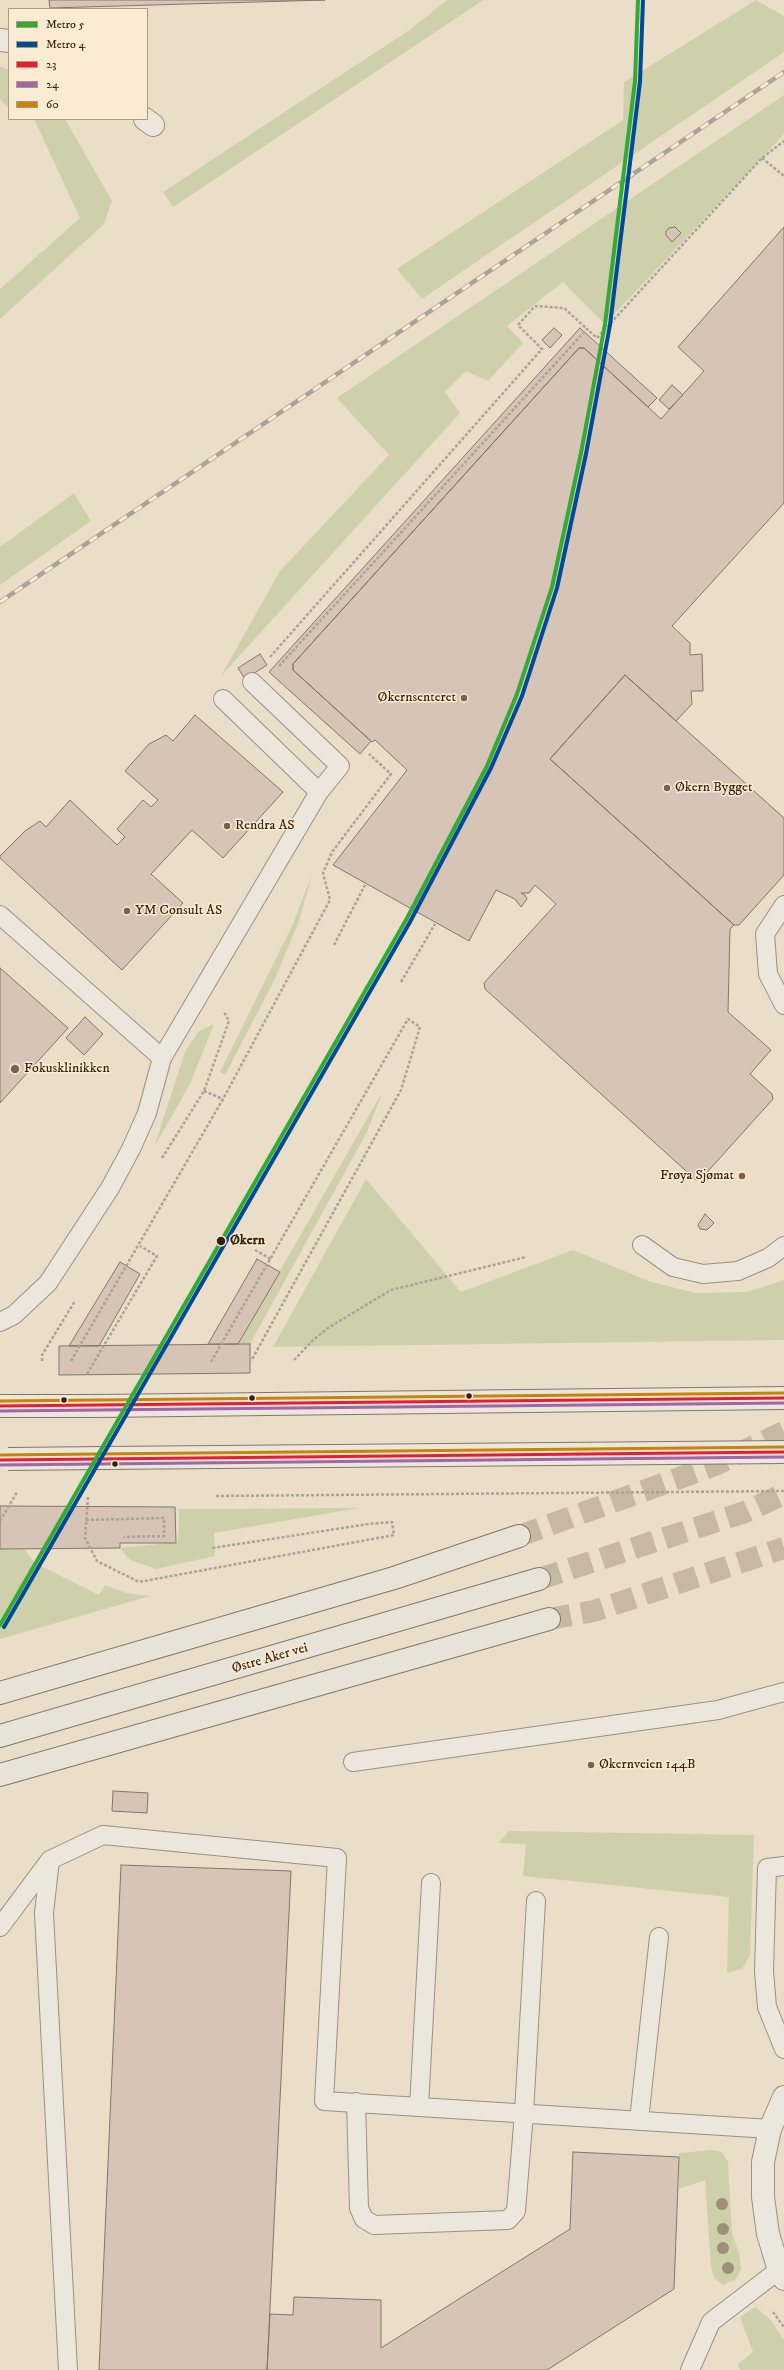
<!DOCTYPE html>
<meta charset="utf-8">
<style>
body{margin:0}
#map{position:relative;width:784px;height:2370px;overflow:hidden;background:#eadec8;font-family:"IM FELL DW Pica",serif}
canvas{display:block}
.legend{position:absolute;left:8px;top:8px;width:140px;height:112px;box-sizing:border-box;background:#faecd2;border:1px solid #ad9a83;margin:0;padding:5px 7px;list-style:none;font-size:12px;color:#39200d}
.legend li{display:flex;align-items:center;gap:8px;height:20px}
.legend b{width:20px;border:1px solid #ad9a83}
</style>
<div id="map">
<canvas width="784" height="2370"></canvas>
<ul class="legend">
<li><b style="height:5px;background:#32aa35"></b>Metro 5</li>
<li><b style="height:5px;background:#004a98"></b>Metro 4</li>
<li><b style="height:5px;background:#ed1b2f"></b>23</li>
<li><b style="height:5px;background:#a066aa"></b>24</li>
<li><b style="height:5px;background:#c88403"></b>60</li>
</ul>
</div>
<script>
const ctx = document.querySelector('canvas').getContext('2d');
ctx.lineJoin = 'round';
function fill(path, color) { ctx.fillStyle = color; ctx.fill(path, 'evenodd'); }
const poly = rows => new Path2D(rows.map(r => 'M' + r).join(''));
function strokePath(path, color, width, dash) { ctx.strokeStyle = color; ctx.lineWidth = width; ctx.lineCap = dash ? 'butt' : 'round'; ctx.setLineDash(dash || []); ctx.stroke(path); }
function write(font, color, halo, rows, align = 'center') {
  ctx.font = font + ' "IM FELL DW Pica",serif'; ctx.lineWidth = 3; ctx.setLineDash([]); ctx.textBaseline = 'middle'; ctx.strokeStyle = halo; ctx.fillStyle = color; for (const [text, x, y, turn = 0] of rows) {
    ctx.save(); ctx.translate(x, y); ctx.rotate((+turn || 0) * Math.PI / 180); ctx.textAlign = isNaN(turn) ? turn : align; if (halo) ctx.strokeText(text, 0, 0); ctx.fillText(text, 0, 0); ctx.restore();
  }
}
const green = poly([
 [447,0,483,0,173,207,163,192,411,29],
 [756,0,784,16,784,52,422,299,397,269,623,120,624,82],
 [0,66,9,70,9,109,0,99],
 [784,95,784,134,605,324,563,282,507,326,523,343,488,381,466,371,445,392,460,413,221,676,280,571,389,455,337,398],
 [34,119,65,119,112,201,104,224,0,319,0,289,80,218],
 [74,493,91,521,0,585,0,547],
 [312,875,299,921,274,981,225,1075,220,1072,292,926],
 [214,1024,190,1084,154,1147,185,1052,198,1032],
 [383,1091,367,1132,250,1344,238,1344],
 [366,1179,461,1292,573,1250,651,1282,696,1293,747,1292,784,1280,784,1340,273,1347],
 [359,1508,214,1533,215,1556,156,1569,130,1560,120,1548,178,1542,179,1509],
 [0,1549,24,1549,35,1563,99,1595,105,1585,126,1593,150,1596,0,1639],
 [509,1831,754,1835,750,1955,742,1969,727,1973,729,1897,523,1876,526,1844,499,1843],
 [712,2150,722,2152,728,2162,732,2234,739,2253,741,2269,736,2279,723,2285,714,2278,711,2267,705,2180,679,2189,679,2153],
 [755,2307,769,2318,784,2340,784,2370,740,2370,738,2364,753,2352,740,2317]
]);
const building = poly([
 [49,0,325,0,50,8,49,0],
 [675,227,681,233,672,242,666,235,666,231,669,228,675,227],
 [784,227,784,503,672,626,690,643,690,655,702,654,703,691,691,691,692,704,676,721,625,675,550,759,734,925,730,929,728,1012,771,1050,750,1074,772,1094,773,1099,701,1179,696,1180,485,989,484,983,556,904,535,885,529,893,521,893,525,895,527,899,521,907,515,899,496,890,469,941,333,865,407,770,375,740,372,742,293,670,293,664,579,348,584,348,661,419,704,371,678,347,784,227],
 [554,328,562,335,550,348,542,340,554,328],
 [580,328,657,398,648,407,584,348,579,348,293,664,293,670,371,741,360,754,269,672,580,328],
 [672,385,683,395,669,409,659,400,672,385],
 [260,654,267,665,245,679,238,668,260,654],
 [625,675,784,818,784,875,739,925,734,925,550,759,625,675],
 [195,715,283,792,223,858,192,830,151,874,183,903,122,970,0,858,0,856,25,831,40,821,46,827,70,800,117,845,125,837,117,829,143,800,151,807,158,800,125,771,149,744,166,735,173,741,195,715],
 [0,968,68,1028,0,1103,0,968],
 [85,1017,103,1034,84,1055,66,1038,85,1017],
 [705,1214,714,1223,707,1230,700,1229,698,1225,705,1214],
 [257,1259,280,1272,238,1344,208,1344,257,1259],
 [120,1262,140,1274,99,1346,69,1346,120,1262],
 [250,1344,250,1373,59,1375,59,1346,250,1344],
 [0,1506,175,1507,176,1543,120,1543,120,1548,0,1549,0,1506],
 [113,1791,148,1793,147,1813,112,1811,113,1791],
 [121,1865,291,1871,267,2370,99,2370,121,1865],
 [573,2152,679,2157,674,2289,547,2370,267,2370,270,2314,293,2315,294,2297,381,2300,381,2348,570,2229,573,2152]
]);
const trunkTunnel = poly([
 [519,1536,715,1465,784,1432],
 [539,1579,745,1512,784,1494],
 [549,1619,594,1611,784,1548]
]);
const path = poly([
 [762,158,784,176],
 [270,657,542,349,518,325,535,306,564,308,587,329],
 [279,666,587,329,597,338,762,158,784,141],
 [334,945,365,885],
 [401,982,435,924],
 [204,1091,223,1099],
 [162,1158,204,1091,229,1021,224,1012],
 [255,1250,271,1259],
 [294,1360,313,1340,328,1328,391,1290,526,1257],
 [42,1361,42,1355,75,1301],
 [71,1361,223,1099,330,900,323,873,332,852,391,774,369,754],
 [211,1362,408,1019,420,1027,401,1090,251,1361],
 [87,1374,157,1256,140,1246],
 [216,1496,784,1491],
 [88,1497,85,1538,97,1561,139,1582,394,1535,392,1522,369,1524,212,1548],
 [86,1520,164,1518,164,1536,124,1537],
 [0,1521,17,1492],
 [773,2312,784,2327]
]);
const service = poly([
 [223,699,319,792],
 [784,905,765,934,768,974,784,1005],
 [0,915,162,1058],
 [642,1245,673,1267,703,1274,738,1271,768,1258,784,1246],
 [0,1322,14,1315,48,1283,110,1188,131,1149,147,1113,162,1058,319,792,340,766,252,682],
 [353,1762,718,1710,784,1692],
 [50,1860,44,1913,68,2370],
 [784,1866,767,1868,764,1971,767,2007,784,2049],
 [0,1927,50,1860,103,1835,337,1858,324,2101,770,2129],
 [356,2102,359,2208,364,2219,374,2225,508,2220,516,2211,524,2113,536,1901],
 [419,2107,431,1883],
 [639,2120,659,1937],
 [690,2370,711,2322,779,2270]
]);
const minor = poly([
 [0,40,9,41],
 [145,119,153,125]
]);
const tertiary = poly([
 [784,2097,770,2129,763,2162,763,2197,768,2234,779,2270,784,2279]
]);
const secondary = poly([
 [0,1406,38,1406],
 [96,1406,784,1398],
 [104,1458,784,1452]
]);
const trunk = poly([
 [0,1693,394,1578,519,1536],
 [0,1736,539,1579],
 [0,1775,549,1619]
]);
const rail = poly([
 [0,602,784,72]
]);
const secondaryBridge = poly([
 [38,1406,96,1406],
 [8,1459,104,1458]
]);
const bus1 = poly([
 [0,1406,784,1398],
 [0,1460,784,1452]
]);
const bus2 = poly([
 [0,1411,784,1403],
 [0,1465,784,1457]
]);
const bus3 = poly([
 [0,1401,784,1393],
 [0,1455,784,1447]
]);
const metro1 = poly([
 [0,1625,406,920,487,766,517,694,552,587,581,453,605,324,635,81,638,0]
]);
const metro2 = poly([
 [4,1627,410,922,491,768,522,696,557,588,586,454,610,325,640,82,643,0]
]);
const trees = [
 [722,2204],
 [723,2229],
 [723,2248],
 [728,2268]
];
const markers = [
 [464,698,4,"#77624e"],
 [667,788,4,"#77624e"],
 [227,826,4,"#77624e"],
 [127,911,4,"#77624e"],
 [15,1069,5,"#77624e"],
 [742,1176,4,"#77624e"],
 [221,1241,5,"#39200d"],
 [469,1396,3.5,"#39200d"],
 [252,1398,3.5,"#39200d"],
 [64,1400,3.5,"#39200d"],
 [115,1464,3.5,"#39200d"],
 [591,1765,4,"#77624e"]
];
const poiNames = [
 ["Økernsenteret",456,698,"right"],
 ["Økern Bygget",675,788],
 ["Rendra AS",235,826],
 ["YM Consult AS",135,911],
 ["Fokusklinikken",24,1069],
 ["Frøya Sjømat",734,1176,"right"],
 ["Økernveien 144B",599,1765]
];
const stopNames = [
 ["Økern",230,1241]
];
const streetNames = [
 ["Østre Aker vei",270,1659,-16]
];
fill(green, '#ced0ab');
fill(building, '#d6c5b6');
strokePath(building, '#817769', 1);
strokePath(trunkTunnel, '#c7b8a3', 22, [22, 11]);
strokePath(service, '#9a9082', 20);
strokePath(minor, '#9a9082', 24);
strokePath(tertiary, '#9a9082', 24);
strokePath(secondary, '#817769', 24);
strokePath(trunk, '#817769', 24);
strokePath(path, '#aaa399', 2.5, [3, 2]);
strokePath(service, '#ede6dc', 18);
strokePath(minor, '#ede6dc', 22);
strokePath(tertiary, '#ede6dc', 22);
strokePath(secondary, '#ede6dc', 22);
strokePath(trunk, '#e9e2d6', 22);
strokePath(rail, '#aaa399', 4.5);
strokePath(rail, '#faecd2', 3, [9]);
strokePath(secondaryBridge, '#817769', 24, []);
strokePath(secondaryBridge, '#ede6dc', 22);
strokePath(bus1, '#ed1b2f', 3);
strokePath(bus2, '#a066aa', 3);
strokePath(bus3, '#c88403', 3);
strokePath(metro1, '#32aa35', 4);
strokePath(metro2, '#004a98', 4);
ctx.fillStyle = '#9e9078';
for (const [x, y] of trees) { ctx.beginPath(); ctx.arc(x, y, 6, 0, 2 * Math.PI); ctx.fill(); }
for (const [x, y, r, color] of markers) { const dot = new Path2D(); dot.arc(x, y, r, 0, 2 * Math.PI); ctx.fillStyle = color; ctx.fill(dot); strokePath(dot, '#faecd2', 1.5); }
write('14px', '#39200d', '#faecd2', poiNames, 'left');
write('bold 14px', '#39200d', '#faecd2', stopNames, 'left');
write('14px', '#39200d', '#faecd2', streetNames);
</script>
